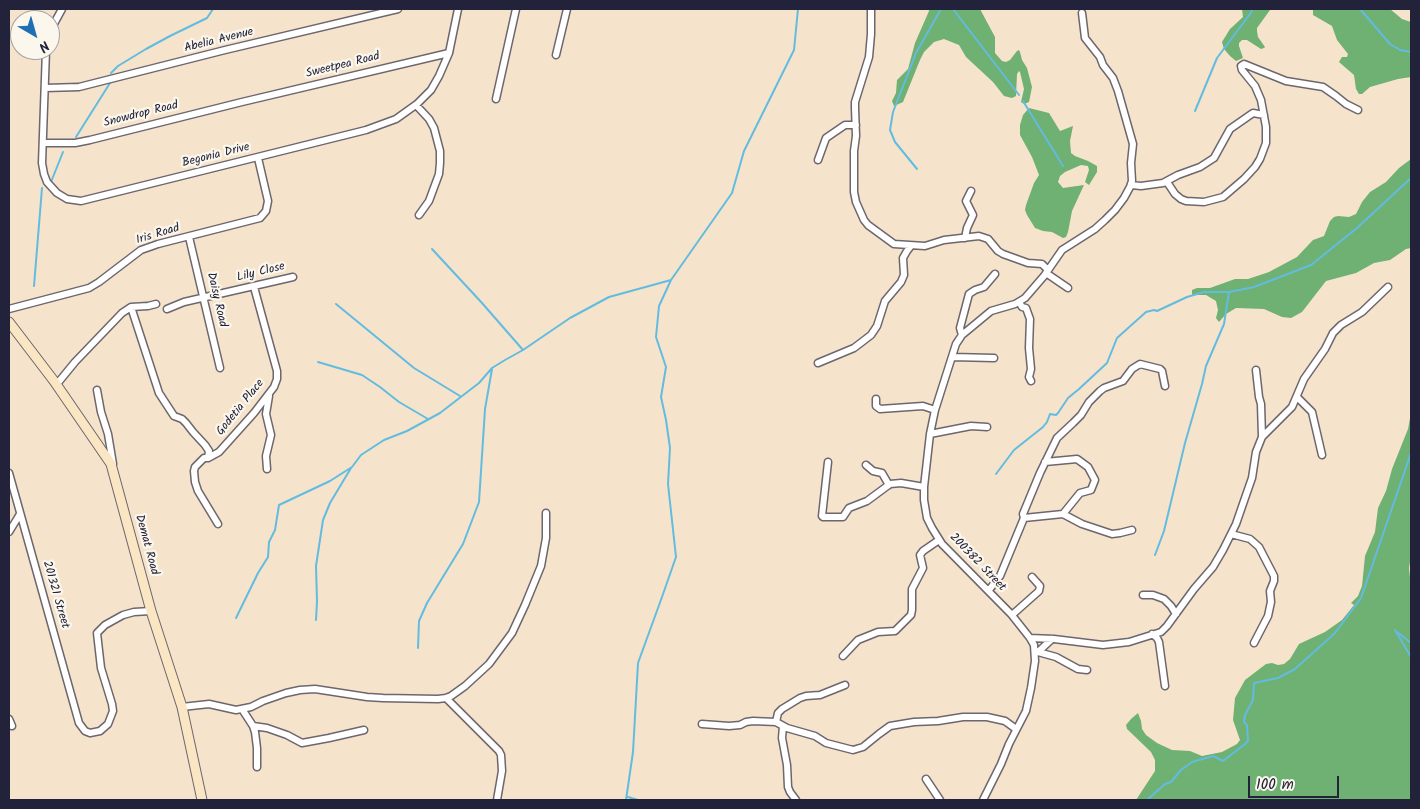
<!DOCTYPE html>
<style>
body{margin:0}
#map{position:relative;width:1420px;height:809px;overflow:hidden;background:#f6e3cc;font-family:Kalam,sans-serif}
canvas{display:block}
.frame{position:absolute;inset:0;border:10px solid #22223b;pointer-events:none}
.north{position:absolute;left:10px;top:10px;width:50px;height:50px;box-sizing:border-box;background:#fbf7ec;border:1px solid #a4a2a5;border-radius:50%;rotate:142deg;font-size:14px;font-weight:700;line-height:20px;text-align:center;color:#22223b}
.north::after{content:'';display:block;margin:auto;width:18px;height:22px;background:#1f6fb2;clip-path:polygon(50% 0,100% 100%,50% 72%,0 100%)}
.scale{position:absolute;left:1248px;top:776px;width:91px;height:22px;box-sizing:border-box;border:2px solid #22223b;border-top:0;padding-left:6px;font-size:15px;line-height:18px;white-space:nowrap;color:#22223b;-webkit-text-stroke:4px #fbf7ec;paint-order:stroke}
</style>
<div id="map">
<canvas width="1420" height="809"></canvas>
<div class="frame"></div>
<div class="north">N</div>
<div class="scale">100 m</div>
</div>
<script>
const ctx = document.querySelector('canvas').getContext('2d');
ctx.lineJoin = 'round';
function fill(path, color) { ctx.fillStyle = color; ctx.fill(path, 'evenodd'); }
const poly = rows => new Path2D(rows.map(r => 'M' + r).join(''));
function strokePath(path, color, width, dash) { ctx.strokeStyle = color; ctx.lineWidth = width; ctx.lineCap = dash ? 'butt' : 'round'; ctx.setLineDash(dash || []); ctx.stroke(path); }
function write(font, color, halo, rows, align = 'center') {
  ctx.font = font + ' Kalam,sans-serif'; ctx.lineWidth = 4.5; ctx.setLineDash([]); ctx.textBaseline = 'middle'; ctx.strokeStyle = halo; ctx.fillStyle = color; for (const [text, x, y, turn = 0] of rows) {
    ctx.save(); ctx.translate(x, y); ctx.rotate((+turn || 0) * Math.PI / 180); ctx.textAlign = isNaN(turn) ? turn : align; if (halo) ctx.strokeText(text, 0, 0); ctx.fillText(text, 0, 0); ctx.restore();
  }
}
const forest = poly([
 [929,9,980,9,995,37,995,53,1002,61,1006,62,1010,60,1017,51,1019,50,1020,52,1022,60,1027,68,1032,87,1029,102,1024,104,1021,102,1024,89,1020,72,1019,71,1017,74,1016,96,1012,98,1004,96,993,82,966,57,959,45,944,39,934,42,924,52,920,60,903,102,894,106,892,101,896,93,897,80,908,69,915,43,929,11],
 [1242,9,1269,9,1270,10,1257,28,1257,31,1258,37,1265,47,1264,48,1261,49,1247,40,1242,40,1239,43,1239,46,1243,58,1236,61,1230,56,1224,49,1222,42,1230,29,1243,17],
 [1313,9,1390,9,1402,19,1411,22,1411,77,1398,79,1370,87,1362,94,1359,94,1356,89,1354,75,1339,62,1342,57,1347,57,1348,54,1337,40,1332,26,1313,15],
 [1029,108,1049,113,1060,131,1073,126,1070,141,1071,153,1075,156,1088,161,1097,166,1097,172,1089,185,1085,182,1089,170,1088,166,1081,165,1065,172,1060,176,1058,182,1063,188,1084,185,1072,211,1068,232,1066,237,1063,238,1052,232,1043,231,1035,228,1027,215,1025,210,1026,205,1034,183,1039,175,1032,157,1020,135,1020,125,1023,115],
 [1411,159,1411,248,1406,249,1390,260,1374,263,1356,273,1326,281,1302,312,1291,318,1282,317,1264,309,1236,308,1226,314,1219,322,1216,318,1218,310,1216,301,1206,295,1192,295,1192,290,1197,288,1210,288,1235,279,1248,279,1269,272,1297,257,1313,240,1324,236,1330,221,1334,217,1338,216,1349,217,1356,214,1362,202,1370,192,1386,182,1399,168],
 [1411,413,1411,556,1409,568,1411,587,1411,800,1136,800,1155,771,1155,760,1151,752,1127,729,1126,725,1131,719,1138,713,1141,721,1142,729,1146,735,1157,743,1172,750,1190,751,1202,756,1222,752,1237,744,1240,740,1233,720,1235,698,1245,680,1266,664,1272,663,1278,665,1284,664,1290,659,1299,644,1325,632,1342,620,1354,605,1351,603,1358,596,1362,586,1365,556,1375,532,1378,508,1386,491,1392,469,1408,429]
]);
const stream = poly([
 [953,9,1019,95],
 [1360,9,1390,44,1400,50,1411,52],
 [111,73,118,66,146,49,170,36,207,18,213,9],
 [1023,101,1063,166],
 [1195,111,1217,58,1250,14,1253,9],
 [76,137,110,83],
 [917,169,895,142,890,130,893,112,916,53,941,9],
 [51,182,63,152],
 [432,249,482,303,523,350],
 [34,286,42,188],
 [336,304,414,368,460,396],
 [318,362,362,375,380,387,399,402,428,419],
 [996,474,1014,450,1043,427,1047,422,1050,414,1056,415,1058,413,1068,398,1079,389,1107,363,1117,338,1146,312,1154,310,1157,311,1187,297,1204,292,1229,292,1254,287,1311,265,1357,228,1411,178],
 [1155,555,1164,531,1185,443,1202,384,1206,366,1224,324,1229,292],
 [236,618,258,573,268,557,269,542,275,530,279,505,330,481,352,467,361,455,384,440,407,431,440,413,479,383,492,368,505,360,523,350,570,318,609,297,671,280],
 [316,620,317,601,316,566,323,520,330,503,351,468],
 [1395,630,1411,657],
 [1397,632,1411,643],
 [418,648,419,621,427,603,463,544,479,502,485,409,492,369],
 [628,797,638,800],
 [626,800,633,752,638,663,662,597,676,557,668,484,670,448,666,420,661,397,666,367,656,337,659,306,671,280,732,193,744,151,794,50,798,9],
 [1147,800,1165,784,1171,782,1181,770,1192,762,1213,756,1223,761,1245,744,1248,741,1247,725,1244,722,1245,715,1253,700,1254,683,1278,678,1295,669,1335,633,1361,598,1411,453]
]);
const street = poly([
 [871,9,871,34,869,57,855,102,855,108,856,136,854,151,854,192,856,202,864,220,868,225,894,244,925,246,944,240,979,236,988,239,998,251,1003,254,1028,263,1042,264,1048,270],
 [50,31,62,9],
 [46,50,42,163,44,174,47,182,57,193,67,199,81,201,366,130,396,119,417,104,431,90,439,76,449,53,458,9],
 [556,55,567,9],
 [45,88,79,87,225,50,398,9],
 [496,99,516,9],
 [416,105,429,119,434,128,440,151,440,163,439,174,429,201,419,215],
 [43,143,75,143,90,140,242,102,449,53],
 [818,160,826,138,845,125,856,125],
 [1167,182,1175,194,1181,199,1186,201,1204,202,1223,197,1244,179,1255,167,1260,159,1266,143,1266,127,1261,100,1255,86,1242,70,1241,66,1244,64,1286,81,1323,87,1336,96,1346,104,1358,110],
 [1131,185,1141,186,1163,183,1178,175,1200,167,1214,158,1230,129,1253,113,1264,115],
 [189,237,220,368],
 [965,238,967,228,973,215,966,201,971,191],
 [1046,273,1068,288],
 [1019,302,1022,307,1026,308,1030,319,1029,348,1031,369,1029,377,1031,381],
 [131,307,159,393,174,416,182,419,186,423,193,432,205,445,209,451,208,458],
 [9,309,89,288,99,282,141,250,158,244,260,218,266,211,268,201,258,158],
 [167,309,184,302,293,277],
 [962,335,960,328,969,294,975,290,984,287,995,274],
 [952,357,994,358],
 [818,363,854,348,871,335,877,326,885,301,901,282,904,275,903,258,907,251,911,246],
 [1256,370,1259,397,1261,404,1262,437],
 [57,384,75,362,122,313,131,307,148,306,156,304],
 [97,390,101,412,108,434,113,464],
 [1297,397,1312,412,1322,455],
 [876,399,876,406,880,409,923,406,935,410],
 [930,434,971,426,987,427],
 [828,462,822,516,823,517,843,517,849,508,867,501,890,484,901,483,924,487],
 [1045,462,1077,459,1088,467,1095,480,1091,490,1080,493,1063,514],
 [866,465,873,471,882,473,889,485],
 [267,469,266,456,271,435,266,414,269,396],
 [9,473,79,723,85,731,90,733,100,731,108,724,113,711,112,704,101,668,97,633,105,625,123,615,134,612,151,611],
 [1024,518,1063,514,1082,524,1112,534,1120,533,1132,530],
 [218,524,198,491,195,482,194,471,195,467,204,458,208,458,219,452,254,413,274,387,277,379,277,371,254,287],
 [9,532,20,514],
 [1231,534,1250,539,1259,547,1274,576,1274,581,1270,591,1271,602,1268,616,1254,643],
 [989,590,1000,576,1024,518,1023,514,1040,473,1057,438,1073,423,1081,415,1089,402,1100,391,1104,388,1123,381,1132,369,1140,364,1160,369,1162,371,1165,386],
 [1143,595,1153,595,1164,599,1171,606,1176,614],
 [1012,615,1039,591,1040,586,1032,577],
 [1152,634,1157,638,1159,642,1165,686],
 [1030,638,1054,639,1103,645,1129,642,1161,632,1167,626,1194,589,1213,567,1223,550,1236,524,1245,498,1252,478,1256,452,1262,437,1292,407,1304,379,1325,349,1333,333,1341,325,1362,312,1388,287],
 [1036,652,1038,652,1052,639],
 [1038,652,1056,657,1078,669,1087,670],
 [843,656,858,640,878,632,895,631,911,615,912,610,912,589,923,568,920,555,923,551,939,540],
 [446,698,499,751,501,755,502,771,497,800],
 [182,707,209,704,236,710,251,707,263,701,286,693,300,690,315,689,367,697,383,698,438,699,446,698,451,696,465,686,489,664,512,633,525,605,541,566,546,538,546,513],
 [242,709,253,726,255,732,257,748,257,767],
 [9,719,12,726],
 [776,722,778,713,782,709,800,698,806,696,820,695,845,685],
 [702,724,729,726,740,725,746,722,753,721,776,722,787,728,815,736,826,743,853,750,863,747,879,734,890,726,914,722,938,721,963,717,987,717,1005,721,1016,729],
 [253,726,267,728,287,735,302,743,329,738,364,730],
 [783,726,782,738,787,765,788,787,790,792,796,800],
 [926,779,940,800],
 [983,800,1001,764,1009,744,1026,711,1031,688,1035,661,1034,645,1030,638,1011,614,942,544,932,528,927,518,924,500,924,487,930,434,935,410,956,344,962,335,991,311,1015,304,1025,298,1044,276,1062,250,1095,229,1105,220,1115,210,1124,198,1130,187,1132,181,1131,163,1133,144,1118,91,1113,78,1103,65,1100,57,1085,38,1082,13]
]);
const secondary = poly([
 [9,322,54,381,111,464,151,611,182,707,202,800]
]);
const streetNames = [
 ["Abelia Avenue",219,41,-14],
 ["Sweetpea Road",343,66,-14],
 ["Snowdrop Road",141,115,-14],
 ["Begonia Drive",216,156,-14],
 ["Iris Road",158,235,-17],
 ["Lily Close",261,273,-14],
 ["Daisy Road",216,300,77],
 ["Godetia Place",241,408,-51],
 ["Demat Road",146,545,75],
 ["200382 Street",977,563,46],
 ["201321 Street",55,595,74]
];
fill(forest, '#6fb073');
strokePath(stream, '#62bce0', 2);
strokePath(street, '#6c666e', 9);
strokePath(secondary, '#6c666e', 11);
strokePath(street, '#fff', 6);
strokePath(secondary, '#fbe6c4', 9);
write('12px', '#22223b', '#fbf7ec', streetNames);
</script>
